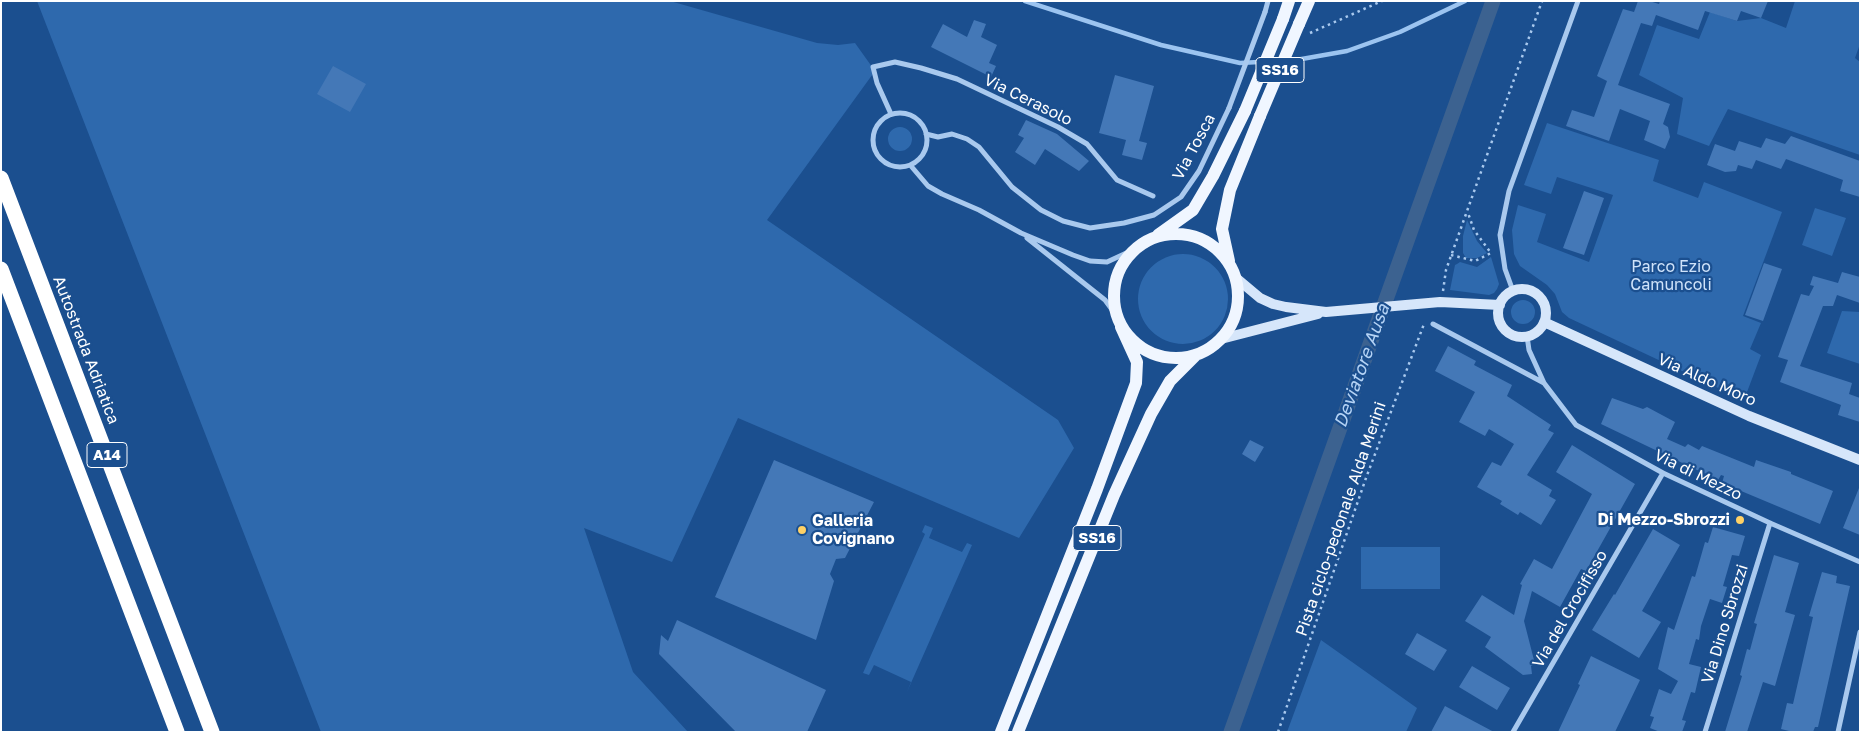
<!DOCTYPE html>
<style>
body{margin:0}
#map{position:relative;width:1861px;height:733px;overflow:hidden;background:#1b4f8f;font-family:"Golos Text",sans-serif}
canvas{display:block}
.frame{position:absolute;inset:0;border:2px solid #fff;pointer-events:none}
</style>
<div id="map">
<canvas width="1861" height="733"></canvas>
<div class="frame"></div>
</div>
<script>
const ctx = document.querySelector('canvas').getContext('2d');
ctx.lineJoin = 'round';
function fill(path, color) { ctx.fillStyle = color; ctx.fill(path, 'evenodd'); }
const poly = rows => new Path2D(rows.map(r => 'M' + r).join(''));
function strokePath(path, color, width, dash) { ctx.strokeStyle = color; ctx.lineWidth = width; ctx.lineCap = dash ? 'butt' : 'round'; ctx.setLineDash(dash || []); ctx.stroke(path); }
function write(font, color, halo, rows, align = 'center') {
  ctx.font = font + ' "Golos Text",sans-serif'; ctx.lineWidth = 4.5; ctx.setLineDash([]); ctx.textBaseline = 'middle'; ctx.strokeStyle = halo; ctx.fillStyle = color; for (const [text, x, y, turn = 0] of rows) {
    ctx.save(); ctx.translate(x, y); ctx.rotate((+turn || 0) * Math.PI / 180); ctx.textAlign = isNaN(turn) ? turn : align; if (halo) ctx.strokeText(text, 0, 0); ctx.fillText(text, 0, 0); ctx.restore();
  }
}
const green = poly([
 [37,1,670,1,817,43,838,45,855,43,875,71,767,220,1058,420,1074,448,1019,538,738,418,672,562,584,528,633,672,688,732,321,732],
 [1795,1,1860,1,1860,44,1855,58,1860,62,1860,155,1728,109,1709,146,1677,134,1683,98,1639,75,1657,25,1699,39,1710,12,1737,21,1761,18,1786,28],
 [1547,123,1659,160,1653,181,1698,198,1704,182,1782,212,1743,316,1761,323,1750,349,1761,355,1744,400,1569,318,1562,312,1555,294,1547,285,1520,266,1514,254,1512,230,1518,205,1546,214,1537,242,1589,262,1613,195,1557,177,1551,194,1524,185],
 '888 139a12 12 0 1 1 24 0a12 12 0 1 1-24 0Z',
 [1815,208,1846,218,1832,256,1802,245],
 [1467,220,1477,241,1487,253,1477,258,1466,258,1463,253,1463,236],
 '1138 299a45 45 0 1 1 90 0a45 45 0 1 1-90 0Z',
 [1491,257,1499,284,1497,289,1494,293,1489,295,1450,290,1455,265,1457,264,1460,262,1477,267],
 '1511 312a12 12 0 1 1 24 0a12 12 0 1 1-24 0Z',
 [1842,311,1860,312,1860,364,1827,353],
 [925,525,933,528,929,538,962,552,967,543,972,545,907,692,911,682,874,665,869,675,863,673,925,534,922,532],
 [1361,547,1440,547,1440,589,1361,589],
 [1321,640,1417,708,1406,732,1287,732]
]);
const stream = poly([
 [1025,1,1161,45,1240,63,1296,60,1347,51,1400,32,1465,1]
]);
const canal = poly([
 [1231,732,1493,1]
]);
const building = poly([
 [1638,1,1649,1,1659,4,1660,1,1768,1,1761,18,1741,11,1737,21,1705,11,1698,30,1656,15,1652,26,1641,23,1618,85,1670,104,1663,124,1668,127,1670,137,1665,149,1644,140,1650,121,1620,109,1609,141,1566,126,1572,110,1594,117,1607,81,1597,76,1623,9,1634,12],
 [974,20,986,24,981,37,997,45,989,63,996,66,991,77,931,47,943,24,967,37],
 [333,66,366,84,350,112,317,94],
 [1115,75,1154,86,1139,141,1147,143,1142,160,1122,155,1126,140,1099,133],
 [1026,120,1057,134,1089,161,1079,171,1045,149,1035,165,1015,152,1024,138,1018,135],
 [1791,136,1860,161,1860,197,1840,191,1843,180,1786,159,1781,169,1756,160,1752,169,1738,165,1736,171,1725,172,1707,165,1715,144,1735,151,1739,141,1761,148,1766,138,1785,144],
 [1584,191,1604,198,1584,255,1563,248],
 [1764,263,1782,269,1763,321,1745,315],
 [1842,272,1860,277,1860,303,1837,295,1833,306,1823,306,1800,366,1852,383,1849,394,1860,398,1860,422,1838,415,1841,405,1780,382,1788,360,1778,357,1801,294,1809,296,1814,286,1810,285,1813,276,1838,283],
 [1448,346,1476,361,1474,365,1512,385,1507,396,1551,425,1548,430,1554,433,1527,475,1552,490,1549,496,1556,500,1541,525,1520,512,1518,515,1500,504,1502,501,1477,487,1492,462,1501,466,1514,444,1489,429,1485,436,1459,422,1475,392,1435,371],
 [1612,398,1643,409,1647,407,1675,422,1667,439,1685,447,1688,444,1699,450,1702,446,1754,467,1756,460,1791,472,1791,474,1833,491,1820,524,1722,483,1724,476,1721,475,1718,480,1601,424],
 [1250,440,1264,447,1255,462,1242,454],
 [1572,445,1635,484,1586,571,1581,569,1560,607,1532,591,1524,621,1535,664,1531,666,1532,674,1523,675,1485,647,1491,637,1465,621,1482,595,1514,615,1522,585,1520,584,1534,559,1552,569,1592,494,1556,472],
 [774,460,874,502,845,558,836,559,830,574,834,581,816,640,715,597],
 [1859,488,1860,488,1860,535,1843,528],
 [1713,527,1745,536,1739,556,1732,555,1723,586,1727,587,1722,603,1710,599,1701,626,1699,640,1696,639,1689,664,1701,667,1695,693,1691,692,1682,720,1686,721,1682,732,1660,732,1650,728,1654,717,1650,716,1659,689,1671,694,1678,681,1658,669,1668,627,1674,630,1692,576,1695,577,1705,542,1708,543],
 [1653,529,1680,545,1642,611,1661,622,1639,658,1592,630,1614,594,1615,595],
 [1774,555,1799,563,1785,612,1795,615,1775,686,1763,682,1747,732,1725,732,1742,676,1740,675,1747,649,1750,650,1757,624,1754,623],
 [1822,572,1837,576,1836,583,1850,586,1818,727,1815,727,1813,732,1793,732,1781,729,1787,703,1793,704,1813,617,1809,616],
 [677,620,826,690,807,732,736,732,659,654,661,635,668,641],
 [1417,633,1447,650,1434,671,1405,654],
 [1591,656,1640,680,1615,732,1558,732,1580,685,1578,684],
 [1472,666,1510,688,1497,710,1459,687],
 [1445,706,1494,732,1431,732]
]);
const path = poly([
 [1310,33,1382,1],
 [1451,255,1475,261,1491,253,1474,230,1468,213],
 [1443,291,1446,270,1542,1],
 [1278,732,1366,478,1424,324]
]);
const street = poly([
 [1265,12,1268,1],
 '873 140a27 27 0 1 1 54 0a27 27 0 1 1-54 0Z',
 [891,114,877,83,873,67,895,62,921,68,957,79,1058,127,1087,144,1117,180,1153,196],
 [926,134,938,137,952,134,967,139,979,147,1012,187,1041,210,1063,221,1090,228,1124,223,1154,215,1181,197,1199,171,1229,108],
 [911,166,928,186,942,194,979,210,1021,233,1073,255,1090,261,1107,262,1135,249],
 [1027,238,1105,300,1116,315],
 [1513,291,1505,269,1500,235,1509,191,1578,1],
 [1433,324,1544,383],
 [1527,336,1529,350,1544,383,1576,425,1663,473,1770,523,1860,562],
 [1513,732,1663,473],
 [1705,732,1770,523],
 [1838,732,1860,632]
]);
const secondary = poly([
 [1235,277,1260,298,1273,304,1286,307,1326,312,1440,302,1500,305],
 '1498 313a24 24 0 1 1 48 0a24 24 0 1 1-48 0Z',
 [1544,322,1749,416,1860,460],
 [1221,339,1318,314]
]);
const primary = poly([
 [1283,19,1289,1],
 [1299,24,1309,1],
 '1114 296a62 62 0 1 1 124 0a62 62 0 1 1-124 0Z',
 [1158,235,1193,210,1213,176,1245,111],
 [1229,261,1222,229,1230,190,1260,116],
 [1001,732,1097,489,1136,383,1137,362,1121,327],
 [1018,732,1114,495,1151,414,1170,381,1195,356]
]);
const highway = poly([
 [1,178,212,732],
 [1,269,177,732]
]);
const streetBridge = poly([
 [1229,108,1265,12]
]);
const primaryBridge = poly([
 [1245,111,1283,19],
 [1260,116,1299,24]
]);
const markers = [
 [1740,520,5,"#ffd166"],
 [802,530,5,"#ffd166"]
];
const shields = [
 [1280,70,48],
 [107,455,40],
 [1097,538,48]
];
const shieldNames = [
 ["SS16",1280,70],
 ["A14",107,455],
 ["SS16",1097,538]
];
const streetNames = [
 ["Via Cerasolo",1028,100,26],
 ["Via Tosca",1194,147,-62],
 ["Autostrada Adriatica",86,350,69],
 ["Via Aldo Moro",1707,380,24],
 ["Via di Mezzo",1698,475,26],
 ["Pista ciclo-pedonale Alda Merini",1341,519,-71],
 ["Via del Crocifisso",1570,609,-60],
 ["Via Dino Sbrozzi",1725,624,-73]
];
const parkNames = [
 ["Parco Ezio",1671,267],
 ["Camuncoli",1671,285]
];
const poiNames = [
 ["Di Mezzo-Sbrozzi",1730,520],
 ["Galleria",812,521,"left"],
 ["Covignano",812,539,"left"]
];
const waterNames = [
 ["Deviatore Ausa",1362,366,-70]
];
fill(green, '#2e69ad');
strokePath(stream, '#9cc4f0', 4.5);
strokePath(canal, '#3c6290', 15);
fill(building, '#4478b7');
strokePath(path, '#a9c9ee', 2.5, [2.5, 4]);
strokePath(street, '#a9c9ee', 5);
strokePath(secondary, '#d6e6fa', 10);
strokePath(primary, '#f0f6ff', 12);
strokePath(highway, '#fff', 15);
strokePath(streetBridge, '#a9c9ee', 5);
strokePath(primaryBridge, '#f0f6ff', 12);
for (const [x, y, r, color] of markers) { const dot = new Path2D(); dot.arc(x, y, r, 0, 2 * Math.PI); ctx.fillStyle = color; ctx.fill(dot); strokePath(dot, '#1b4f8f', 2); }
for (const [x, y, w] of shields) { const box = new Path2D(); box.roundRect(x - w / 2, y - 12.5, w, 25, 4); ctx.fillStyle = '#1b4f8f'; ctx.fill(box); strokePath(box, '#fff', 1); }
write('bold 15px', '#fff', null, shieldNames);
write('16px', '#fff', '#1b4f8f', streetNames);
write('16px', '#cfe3fa', '#1b4f8f', parkNames);
write('bold 16px', '#fff', '#1b4f8f', poiNames, 'right');
write('italic 18px', '#b5d3f5', '#1b4f8f', waterNames);
</script>
